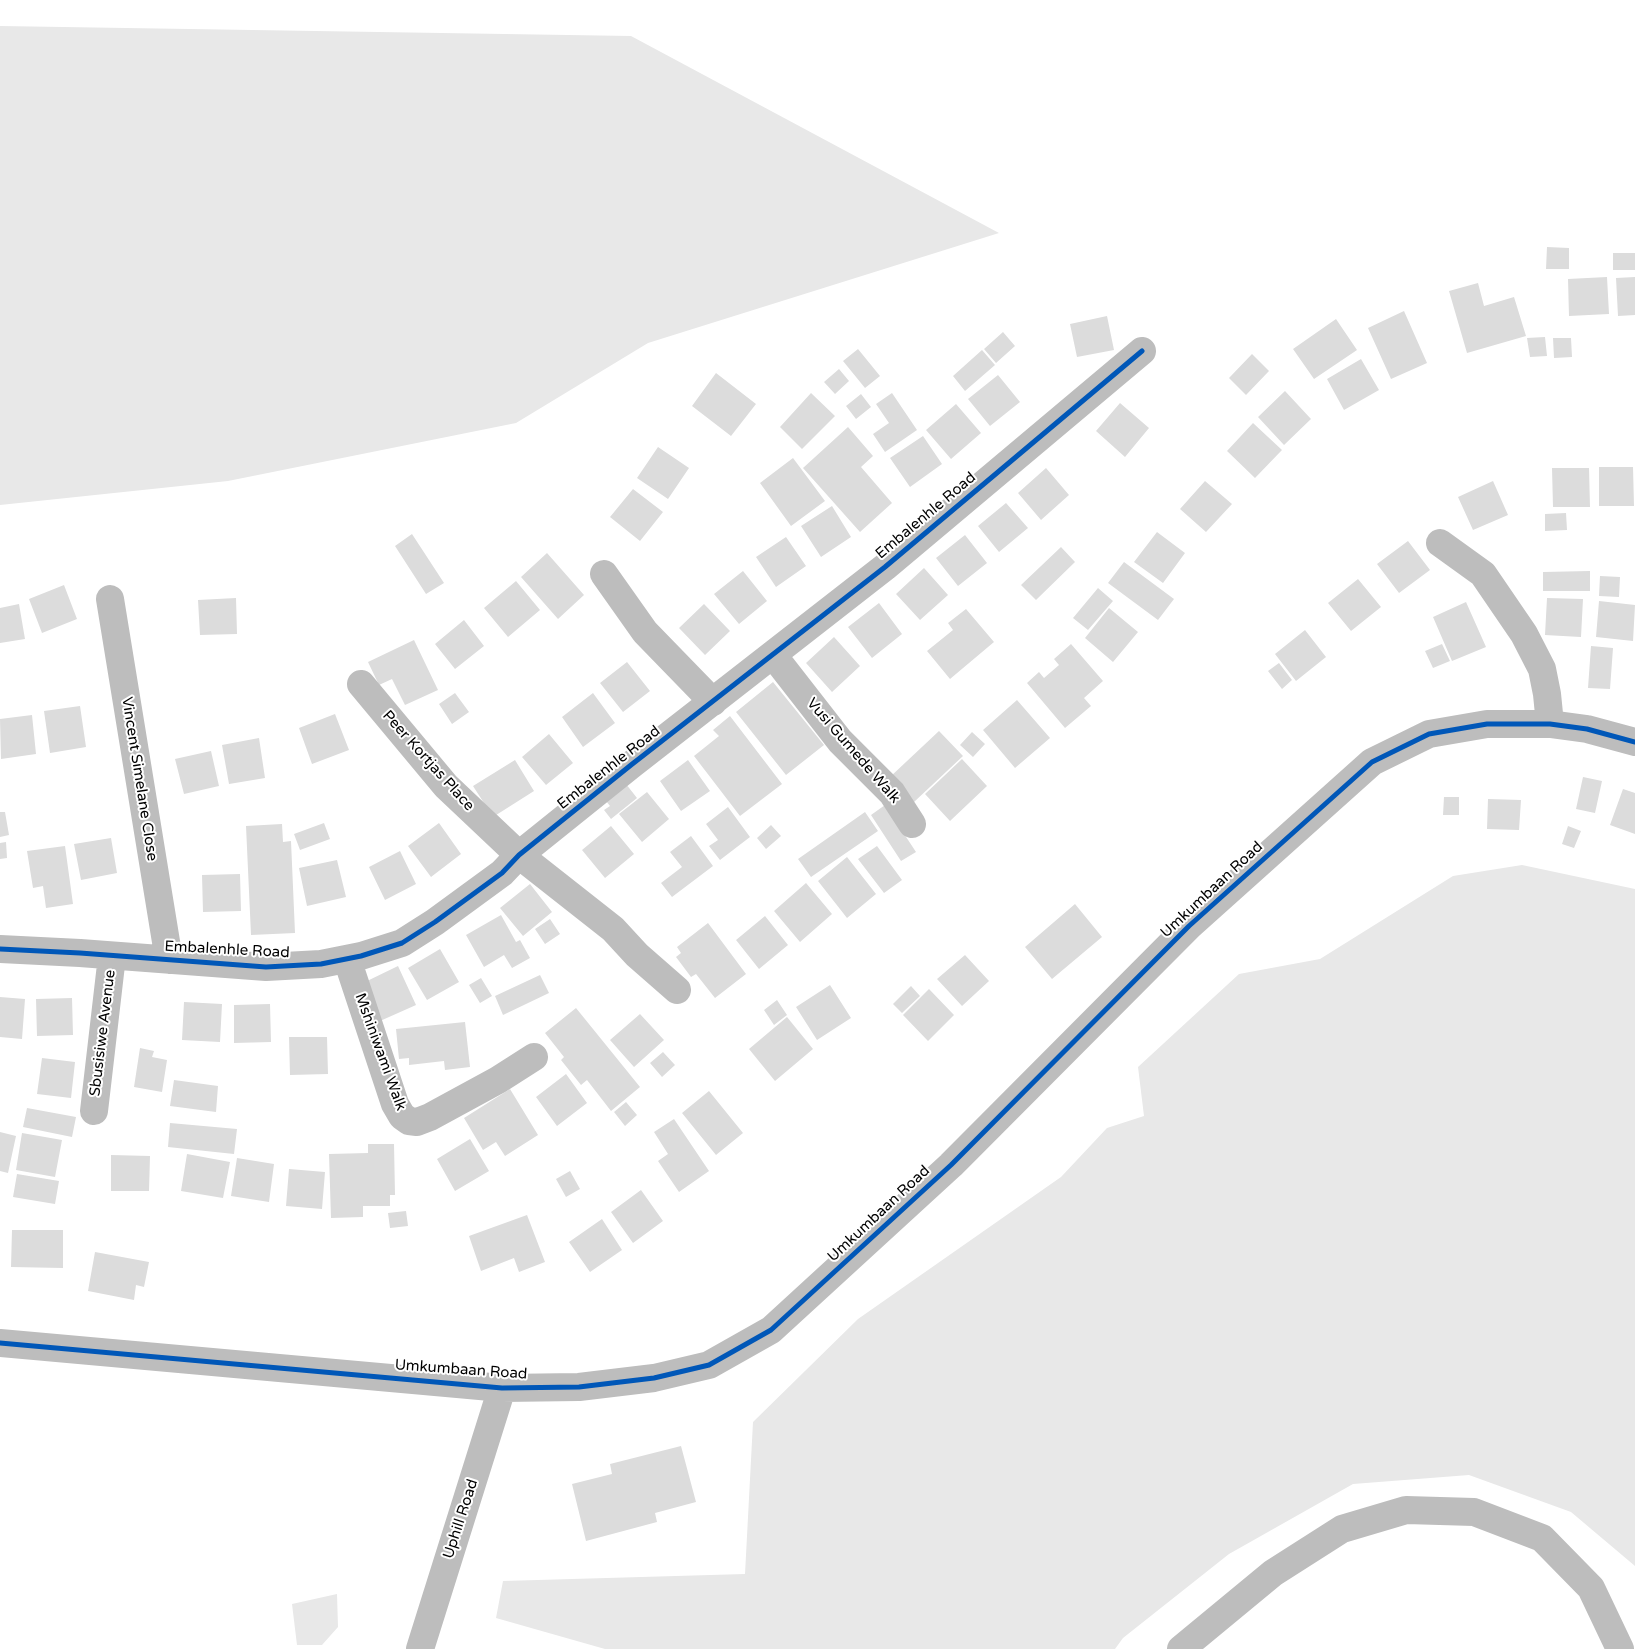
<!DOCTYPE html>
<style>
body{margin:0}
canvas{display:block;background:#fff}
</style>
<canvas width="1635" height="1649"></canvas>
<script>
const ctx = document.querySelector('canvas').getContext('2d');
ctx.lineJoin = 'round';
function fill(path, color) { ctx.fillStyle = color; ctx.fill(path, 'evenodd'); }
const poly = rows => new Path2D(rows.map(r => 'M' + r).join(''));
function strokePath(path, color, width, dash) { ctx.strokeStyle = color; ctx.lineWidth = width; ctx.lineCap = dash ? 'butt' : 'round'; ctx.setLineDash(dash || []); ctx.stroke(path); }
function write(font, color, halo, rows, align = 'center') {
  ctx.font = font + ' "Varela Round",sans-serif'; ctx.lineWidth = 4; ctx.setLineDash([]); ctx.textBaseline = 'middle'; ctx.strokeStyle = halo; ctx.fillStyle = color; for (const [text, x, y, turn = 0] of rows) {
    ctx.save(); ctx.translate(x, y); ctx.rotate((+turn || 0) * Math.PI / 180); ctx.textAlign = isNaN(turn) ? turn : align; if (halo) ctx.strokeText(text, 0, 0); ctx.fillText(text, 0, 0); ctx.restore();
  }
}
const green = poly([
 [0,26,631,36,999,233,648,343,516,423,228,481,0,505],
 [1522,865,1635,889,1635,1566,1571,1512,1469,1475,1353,1484,1229,1554,1123,1638,1115,1649,605,1649,496,1618,503,1581,745,1574,753,1422,858,1319,1061,1177,1107,1128,1144,1116,1138,1067,1239,974,1320,959,1453,876],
 [337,1594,338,1627,322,1645,297,1645,292,1604]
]);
const building = poly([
 [1547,247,1569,248,1569,269,1546,269],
 [1613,253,1635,253,1635,270,1613,270],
 [1607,277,1609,314,1569,316,1568,279],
 [1635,277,1635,315,1618,316,1616,278],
 [1478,283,1484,306,1514,297,1526,336,1467,353,1449,291],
 [1404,311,1427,363,1391,379,1368,328],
 [1107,316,1114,350,1077,357,1070,324],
 [1336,319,1357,350,1314,379,1293,349],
 [1003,332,1015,346,996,363,984,349],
 [1545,337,1547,356,1530,357,1527,338],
 [1553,338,1571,338,1572,357,1554,358],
 [858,349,880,376,865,388,843,361],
 [982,350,995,365,965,391,953,376],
 [1252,354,1269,371,1246,395,1229,378],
 [1361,359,1379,390,1344,410,1327,379],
 [839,369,849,381,835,394,824,382],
 [716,373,756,404,731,436,692,406],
 [998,375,1020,402,990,426,968,399],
 [1285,391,1311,419,1284,445,1258,417],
 [811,393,835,416,802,449,780,427],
 [892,393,917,430,885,452,873,434,889,423,876,404],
 [861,394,871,407,856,419,846,406],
 [1120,403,1149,428,1125,457,1096,431],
 [956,404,981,433,951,459,926,430],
 [1253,423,1282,450,1255,478,1227,451],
 [848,427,873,456,861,467,892,503,860,532,803,468],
 [923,436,942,464,910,487,890,458],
 [658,447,689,468,668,499,637,478],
 [793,458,825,501,791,526,760,483],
 [1599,467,1633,467,1634,506,1599,506],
 [1046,468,1069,495,1041,520,1018,493],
 [1552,468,1589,468,1590,507,1553,507],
 [1205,481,1232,504,1206,532,1180,509],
 [1493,481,1508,515,1473,530,1458,497],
 [633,489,663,512,640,541,610,517],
 [1006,503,1028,528,999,552,978,526],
 [832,506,851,537,821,557,801,526],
 [1566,513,1567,530,1545,531,1545,514],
 [1157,532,1185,553,1163,583,1134,562],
 [412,534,444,583,426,594,395,546],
 [965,535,987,563,958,586,936,558],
 [786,537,806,566,776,587,756,557],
 [1408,541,1430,570,1399,593,1377,564],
 [1061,547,1075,562,1036,600,1021,585],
 [547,553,584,595,558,619,521,577],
 [1124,562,1174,599,1158,620,1108,583],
 [924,568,948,595,920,620,896,594],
 [743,571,767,601,739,624,714,594],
 [1590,571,1590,591,1543,591,1543,572],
 [1600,576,1620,577,1619,597,1599,596],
 [1358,579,1381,607,1351,631,1328,603],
 [516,581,540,610,508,637,484,608],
 [64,585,77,619,42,633,29,599],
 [1098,588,1113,601,1088,630,1073,618],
 [236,598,237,634,200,635,198,600],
 [1547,598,1583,599,1581,637,1545,635],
 [1599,601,1635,605,1633,641,1596,637],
 [1466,602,1486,647,1452,661,1433,617],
 [879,603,902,634,872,658,848,627],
 [19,604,25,639,0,643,0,608],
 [704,604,730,631,705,655,679,628],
 [1109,608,1138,632,1113,662,1085,638],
 [966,609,994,642,950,679,927,651,953,630,948,623],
 [464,620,484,646,455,669,435,644],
 [1305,630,1326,657,1296,681,1275,654],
 [834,637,860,666,832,692,806,663],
 [414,640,438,690,405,705,392,679,379,685,368,662],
 [1071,644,1103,681,1084,698,1091,706,1065,728,1027,683,1039,672,1044,678,1059,665,1054,659],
 [1442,644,1450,661,1433,668,1425,651],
 [1591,646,1613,648,1610,689,1588,688],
 [627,662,650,691,623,712,600,683],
 [1279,663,1292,680,1282,689,1268,671],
 [773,682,824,745,786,775,736,712],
 [455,693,469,712,452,724,439,704],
 [593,693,615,723,583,747,562,717],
 [1017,700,1050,738,1015,768,983,730],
 [80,706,86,747,50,753,44,711],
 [335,714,349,750,312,764,299,728],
 [32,715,36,754,1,759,0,719],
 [730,716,782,784,740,816,694,756,719,736,713,730],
 [939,731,963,756,914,802,890,777],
 [972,732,985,744,973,757,960,745],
 [549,734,573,763,546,785,522,757],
 [259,738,265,778,229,784,222,745],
 [211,751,219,786,184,794,175,759],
 [962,759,987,786,950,821,925,794],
 [515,760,534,791,493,817,473,786],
 [688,760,710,791,681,811,660,781],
 [1583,777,1602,781,1595,813,1576,809],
 [626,784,637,798,611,819,604,810,610,806,606,801],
 [1623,789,1635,793,1635,834,1610,825],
 [647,792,669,819,642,842,619,814],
 [1444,797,1459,797,1459,815,1443,815],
 [1488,799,1521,800,1519,830,1487,829],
 [885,805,916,852,901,861,871,815],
 [728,807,750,837,720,860,709,846,718,840,706,824],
 [0,812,5,812,9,835,0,837],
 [865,812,878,831,811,877,798,859],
 [324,823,330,839,300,850,294,834],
 [439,823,461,854,431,877,408,846],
 [282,824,283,842,291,841,295,933,251,935,246,826],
 [771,825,781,836,766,849,757,838],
 [611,826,634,854,605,878,582,850],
 [1568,826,1581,831,1574,848,1562,844],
 [691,836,713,866,672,897,661,883,682,867,670,852],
 [111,838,117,873,81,880,74,844],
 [6,842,7,858,0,859,0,843],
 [65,846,73,904,46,908,43,886,33,888,27,851],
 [877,846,902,880,884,893,858,859],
 [400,851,416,884,385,900,369,867],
 [847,857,876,894,847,918,818,881],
 [337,860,346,897,307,906,299,868],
 [240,874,241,911,203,912,202,875],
 [806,883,832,914,800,942,774,911],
 [530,884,552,912,523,936,500,908],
 [1075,904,1102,937,1052,979,1025,947],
 [501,915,516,942,520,940,530,958,512,968,504,955,484,967,466,935],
 [765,916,788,945,759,969,736,940],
 [550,919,560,934,545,944,535,929],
 [708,923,746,974,715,998,696,974,691,977,676,957,681,953,677,947],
 [440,949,459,982,427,1000,408,968],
 [965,955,989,981,962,1006,937,979],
 [398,966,416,1005,380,1021,363,983],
 [540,975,549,993,503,1015,495,996],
 [481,978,492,996,480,1003,469,985],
 [830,985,851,1018,817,1040,796,1007],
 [911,986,920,996,902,1013,893,1004],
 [929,989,954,1015,928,1041,903,1015],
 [0,997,25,999,22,1039,0,1037],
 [72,998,73,1035,37,1036,36,999],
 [777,1000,787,1015,774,1025,764,1010],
 [184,1002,222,1004,220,1042,182,1040],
 [270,1004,271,1042,234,1043,234,1005],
 [576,1008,640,1087,611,1111,587,1080,581,1085,561,1060,564,1057,545,1033],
 [640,1014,664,1040,634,1067,610,1040],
 [787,1017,813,1049,775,1081,749,1049],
 [465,1022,470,1067,445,1070,444,1061,409,1065,409,1058,399,1059,396,1029],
 [289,1037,327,1037,328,1074,290,1075],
 [140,1048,154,1051,152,1057,167,1060,162,1092,134,1087],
 [663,1052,675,1065,662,1077,650,1063],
 [42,1058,75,1062,71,1098,37,1094],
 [566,1074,587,1103,557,1126,536,1097],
 [174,1080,218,1086,216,1112,170,1106],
 [510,1089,538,1135,505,1156,496,1142,483,1150,464,1118],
 [709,1091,743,1133,716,1155,682,1113],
 [626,1102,637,1115,625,1126,614,1112],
 [27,1108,76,1117,72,1137,23,1127],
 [674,1119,709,1171,679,1192,658,1161,668,1154,654,1132],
 [170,1123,237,1129,234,1154,168,1147],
 [0,1132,16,1136,8,1173,0,1171],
 [22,1133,62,1140,55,1177,16,1170],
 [470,1139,489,1171,455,1191,437,1159],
 [368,1144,394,1144,395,1195,390,1195,390,1206,363,1206,363,1217,331,1218,329,1154,368,1153],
 [187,1154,230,1162,223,1198,181,1191],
 [111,1155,150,1156,149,1191,111,1191],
 [237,1158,274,1164,269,1202,231,1196],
 [289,1169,325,1172,322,1209,286,1206],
 [570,1171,580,1189,566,1197,556,1179],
 [17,1174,59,1181,55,1204,13,1197],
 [641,1190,663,1221,633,1243,611,1212],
 [406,1211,408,1226,390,1228,388,1213],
 [527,1215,545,1262,519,1272,514,1258,481,1271,469,1236],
 [602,1219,622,1250,590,1272,569,1242],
 [12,1230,63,1230,63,1268,11,1267],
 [95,1252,149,1262,144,1287,136,1285,134,1300,88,1291],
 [681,1446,696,1502,655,1513,657,1522,586,1541,572,1484,612,1474,610,1464]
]);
const minor = poly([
 [1440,543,1483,574,1524,634,1542,669,1547,694,1550,724],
 [604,574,645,632,713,702],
 [110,599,169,960],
 [773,655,840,741,892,793,912,824],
 [361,684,446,786,519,855,613,929,637,955,677,990],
 [0,949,80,953,266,967,321,964,361,956,402,943,435,922,502,873,519,855,631,765,885,567,1142,351],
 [347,959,395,1104,402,1116,409,1121,417,1122,430,1117,498,1080,534,1057],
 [94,1111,112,956],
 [0,1343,502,1388,579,1387,654,1378,709,1365,771,1330,951,1165,1189,926,1372,762,1429,734,1487,724,1550,724,1587,729,1635,742],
 [420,1649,502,1388],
 [1181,1649,1273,1573,1342,1529,1406,1510,1474,1512,1542,1538,1591,1588,1620,1649]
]);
const cycleway = poly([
 [0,949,80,953,266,967,321,964,361,956,402,943,435,922,502,873,519,855,631,765,885,567,1142,351],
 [0,1343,502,1388,579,1387,654,1378,709,1365,771,1330,951,1165,1189,926,1372,762,1429,734,1487,724,1550,724,1587,729,1635,742]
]);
const streetNames = [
 ["Embalenhle Road",926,516,-40],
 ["Vusi Gumede Walk",853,751,49],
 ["Peer Kortjas Place",428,761,48],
 ["Embalenhle Road",609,768,-38],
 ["Vincent Simelane Close",139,779,81],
 ["Umkumbaan Road",1212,890,-43],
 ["Embalenhle Road",227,950,3],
 ["Sbusisiwe Avenue",103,1033,-83],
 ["Mshiniwami Walk",380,1052,70],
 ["Umkumbaan Road",879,1214,-43],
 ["Umkumbaan Road",461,1370,4],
 ["Uphill Road",461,1519,-72]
];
fill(green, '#e8e8e8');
fill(building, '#dcdcdc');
strokePath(minor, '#bdbdbd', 28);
strokePath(cycleway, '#0057b8', 5);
write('15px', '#000', '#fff', streetNames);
</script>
